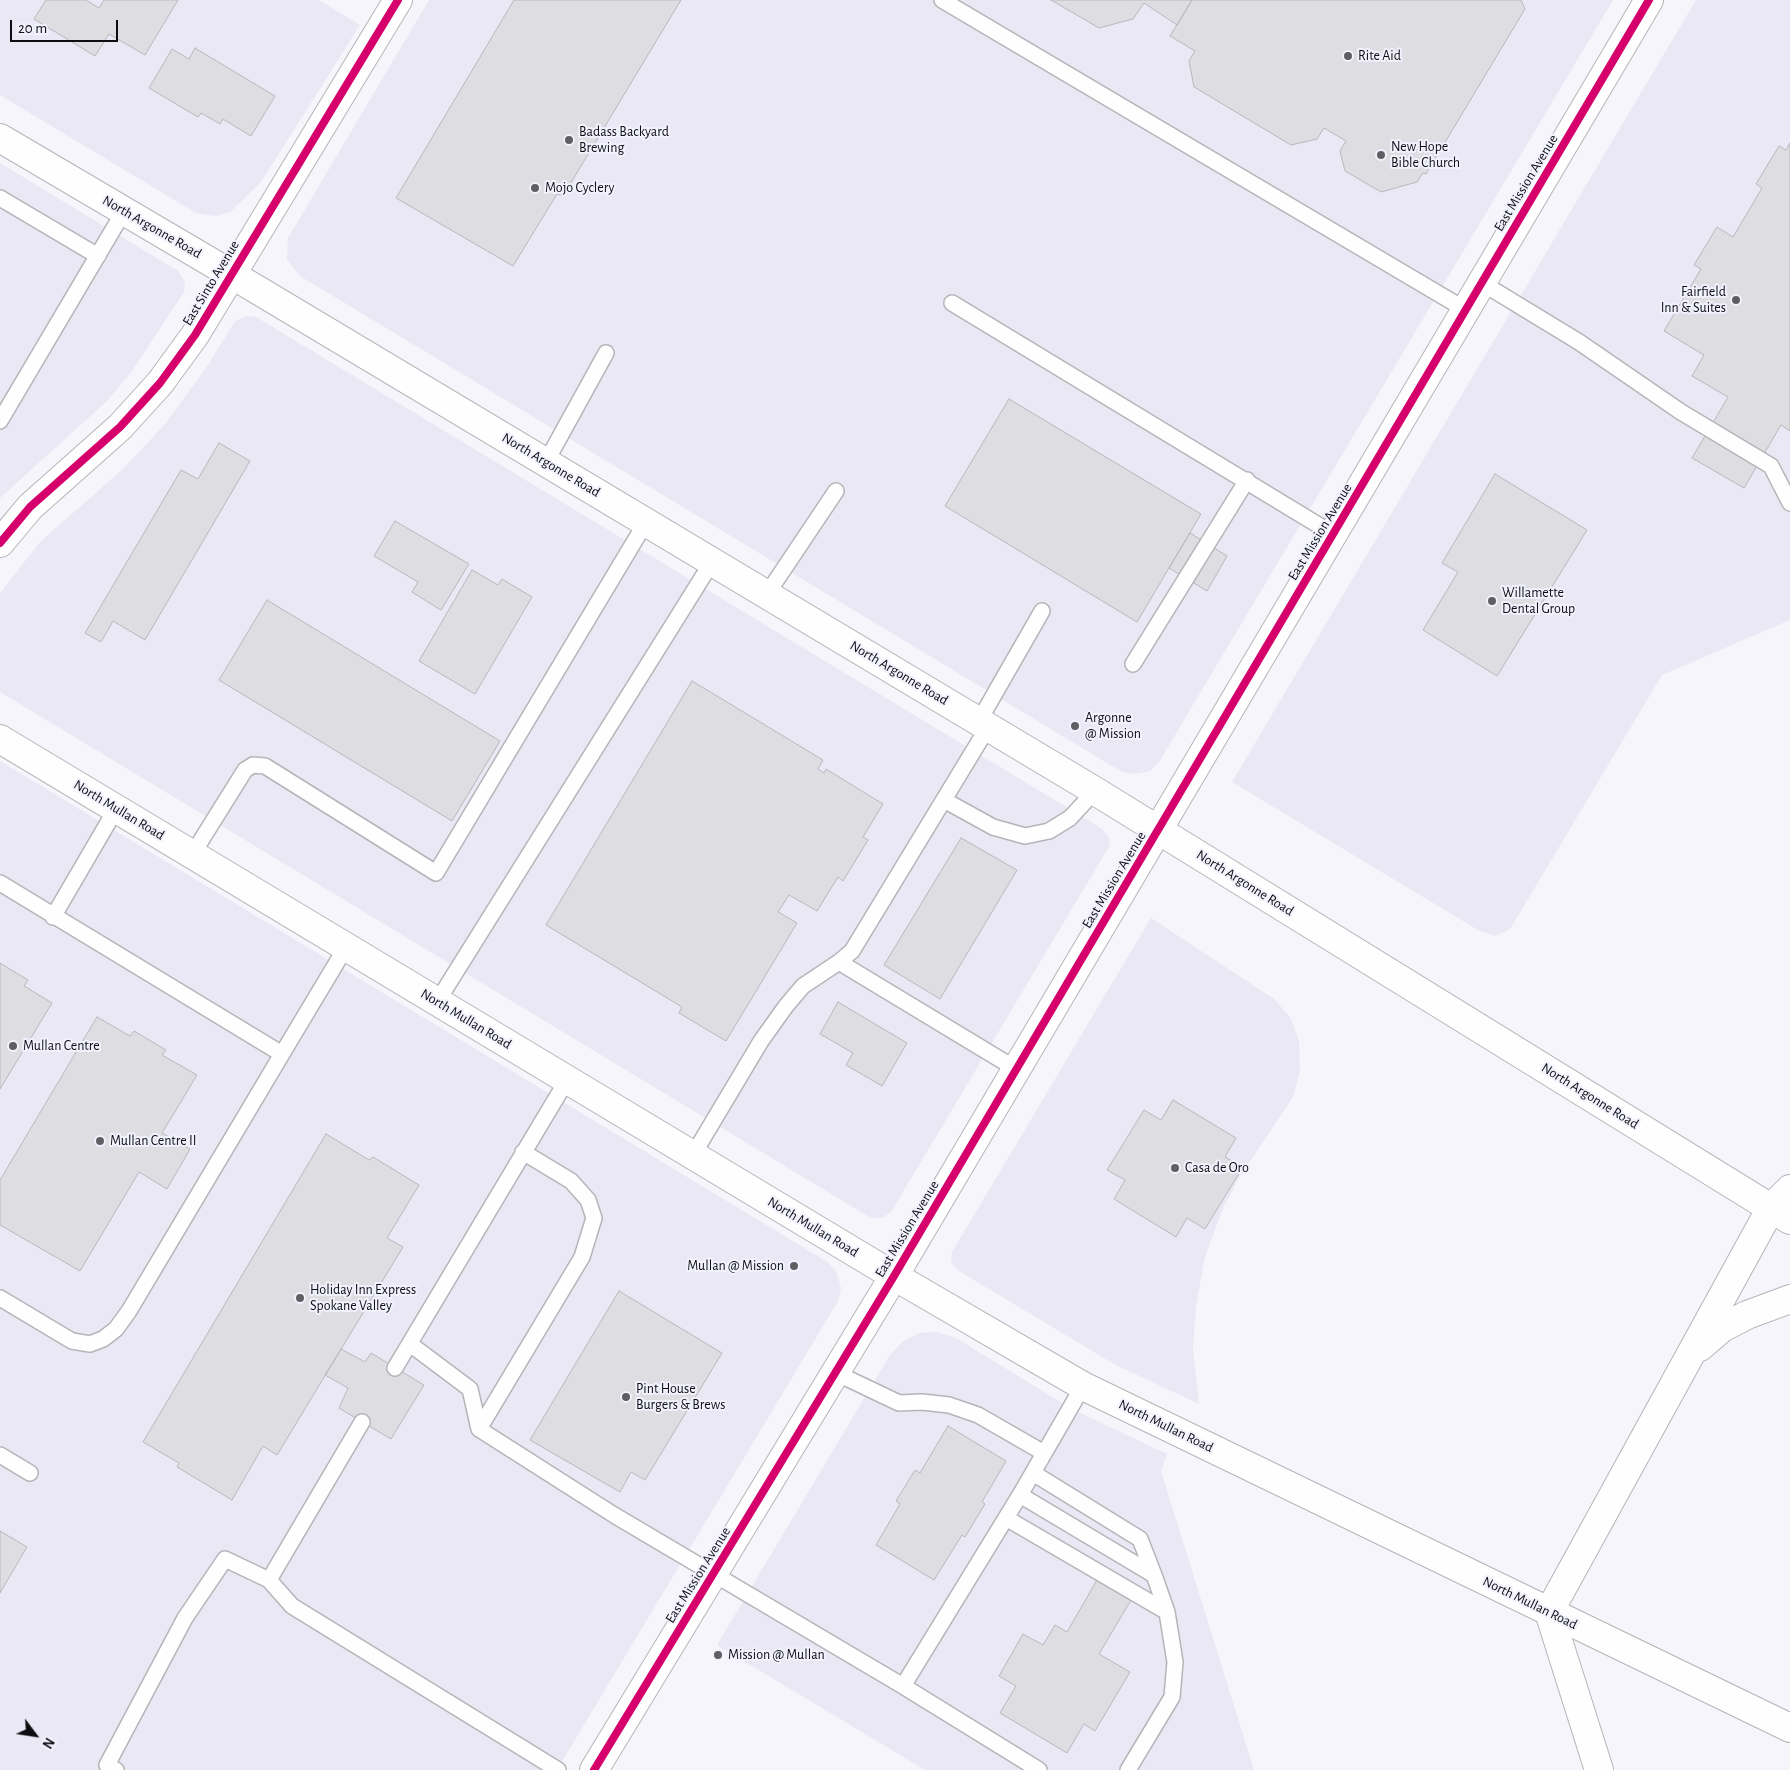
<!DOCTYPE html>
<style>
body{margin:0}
#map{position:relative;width:1790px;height:1770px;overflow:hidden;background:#f5f5fb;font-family:"Alegreya Sans",sans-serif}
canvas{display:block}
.north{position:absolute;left:10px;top:1710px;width:50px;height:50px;-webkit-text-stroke:4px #f2f2fe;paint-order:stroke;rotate:121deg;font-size:14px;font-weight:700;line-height:20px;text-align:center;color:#0e0e11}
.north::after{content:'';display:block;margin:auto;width:18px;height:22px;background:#0e0e11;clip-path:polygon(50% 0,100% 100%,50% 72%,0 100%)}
.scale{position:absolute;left:10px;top:20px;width:108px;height:22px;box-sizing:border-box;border:2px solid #0e0e11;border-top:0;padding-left:6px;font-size:15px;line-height:18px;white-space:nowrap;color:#0e0e11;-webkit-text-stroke:4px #f2f2fe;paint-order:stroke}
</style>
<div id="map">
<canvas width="1790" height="1770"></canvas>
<div class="north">N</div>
<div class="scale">20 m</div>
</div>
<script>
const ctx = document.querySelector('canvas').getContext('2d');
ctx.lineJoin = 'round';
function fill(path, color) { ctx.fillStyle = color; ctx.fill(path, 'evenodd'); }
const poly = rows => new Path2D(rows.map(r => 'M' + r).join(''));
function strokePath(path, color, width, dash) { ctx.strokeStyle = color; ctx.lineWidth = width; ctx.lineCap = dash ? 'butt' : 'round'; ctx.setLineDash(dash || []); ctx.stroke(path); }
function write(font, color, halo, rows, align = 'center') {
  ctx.font = font + ' "Alegreya Sans",sans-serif'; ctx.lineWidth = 4; ctx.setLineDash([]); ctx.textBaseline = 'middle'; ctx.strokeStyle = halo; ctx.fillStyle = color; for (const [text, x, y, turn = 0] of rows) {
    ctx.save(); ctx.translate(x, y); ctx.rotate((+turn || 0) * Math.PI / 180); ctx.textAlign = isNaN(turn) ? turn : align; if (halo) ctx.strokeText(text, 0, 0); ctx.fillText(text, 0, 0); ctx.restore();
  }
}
const built = poly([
 [0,0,319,0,360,25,261,182,230,212,215,216,196,213,0,95],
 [429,0,1613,0,1159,762,1150,771,1135,774,1122,772,300,276,287,260,288,238],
 [1696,0,1790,0,1790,620,1662,675,1510,929,1495,936,1478,930,1232,782],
 [0,163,178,271,185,282,184,292,132,371,107,401,0,498],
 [247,316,256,317,1101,828,1109,838,1110,845,891,1212,882,1218,871,1218,0,692,0,593,40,542,123,469,166,423,208,365,235,321],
 [0,761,829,1263,837,1273,841,1288,838,1301,557,1770,0,1770],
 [1151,918,1274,999,1290,1017,1299,1041,1300,1071,1293,1097,1239,1178,1223,1208,1205,1257,1196,1306,1193,1348,1199,1404,1114,1364,959,1271,951,1263,952,1252],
 [937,1332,956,1338,1072,1409,1167,1454,1161,1471,1254,1770,925,1770,717,1645,890,1355,903,1341,919,1333]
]);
const building = poly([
 [46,0,86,0,99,8,104,0,178,0,145,55,109,34,95,56,34,19,46,0],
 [514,0,681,0,563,196,557,194,513,266,396,198,514,0],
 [1051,0,1192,0,1177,25,1144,3,1133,19,1099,28,1051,0],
 [1192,0,1521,0,1525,9,1426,174,1423,173,1417,182,1381,192,1345,171,1340,151,1346,141,1324,128,1317,139,1291,145,1194,87,1189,61,1195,51,1170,36,1192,0],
 [195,48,275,96,251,136,223,119,220,124,201,113,198,117,149,88,172,49,189,59,195,48],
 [1790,143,1790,431,1781,425,1744,488,1692,458,1728,397,1692,376,1704,355,1664,331,1701,269,1694,265,1717,227,1733,237,1762,188,1756,184,1779,146,1786,150,1790,143],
 [1009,399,1201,514,1137,622,945,506,1009,399],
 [219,443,250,461,145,640,113,621,101,642,85,633,181,470,198,479,219,443],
 [1495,474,1587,530,1497,676,1423,630,1458,572,1442,563,1495,474],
 [395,521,469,564,441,610,412,592,418,582,374,556,395,521],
 [1190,533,1227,556,1207,591,1169,568,1190,533],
 [472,570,498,585,502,579,532,597,475,694,419,661,472,570],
 [267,600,500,741,452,821,219,680,267,600],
 [692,681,823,760,818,769,824,773,826,769,883,804,863,837,868,840,843,881,838,877,817,911,789,895,778,912,797,923,726,1041,679,1013,682,1007,546,925,692,681],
 [961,838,1017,870,940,999,884,965,961,838],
 [0,963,28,980,24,986,52,1003,0,1089,0,963],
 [838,1002,907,1043,882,1086,846,1065,853,1053,820,1034,838,1002],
 [97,1017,130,1036,134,1031,166,1050,162,1055,197,1075,162,1133,190,1149,167,1189,139,1172,80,1271,0,1225,0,1180,97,1017],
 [1173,1100,1236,1138,1225,1157,1243,1167,1205,1229,1187,1218,1176,1237,1114,1199,1125,1180,1107,1170,1144,1110,1161,1120,1173,1100],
 [326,1134,369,1160,373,1157,419,1185,387,1238,403,1247,277,1455,263,1446,232,1500,177,1467,179,1463,143,1442,326,1134],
 [619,1291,722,1353,645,1480,631,1472,620,1492,530,1440,619,1291],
 [341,1349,365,1362,371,1353,424,1385,391,1439,339,1408,348,1388,325,1375,341,1349],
 [948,1426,1006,1461,982,1502,985,1504,965,1537,962,1535,934,1580,876,1545,900,1504,896,1501,915,1470,920,1473,948,1426],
 [0,1531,27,1547,0,1593,0,1531],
 [1097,1580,1131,1600,1099,1654,1130,1672,1095,1731,1084,1724,1067,1753,1000,1713,1016,1686,999,1676,1023,1634,1043,1645,1055,1625,1067,1632,1097,1580]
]);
const service = poly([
 [942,0,1466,310],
 [0,198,98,256],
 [1482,283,1579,342,1681,412,1771,466,1790,503],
 [952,303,1333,534],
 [0,421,124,211],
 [546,462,606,353],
 [767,594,836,491],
 [1133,664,1247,480],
 [979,721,1042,611],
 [944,800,993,827,1025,836,1049,831,1070,818,1095,791],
 [192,855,245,770,253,765,265,766,436,873,646,522],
 [0,883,282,1054,129,1311,116,1329,103,1339,90,1344,72,1341,0,1298],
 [53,917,116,809],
 [839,962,1016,1069],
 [437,1002,712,562],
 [282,1054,346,947],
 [693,1155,761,1041,786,1006,803,986,839,962,852,951,988,727],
 [410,1344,470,1389,479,1429,614,1515,903,1686,1020,1495,1083,1386],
 [395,1368,567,1080],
 [836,1373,899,1403,922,1402,949,1405,978,1415,1044,1453],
 [362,1422,269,1580,292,1606,558,1770],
 [479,1429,582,1257,594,1218,588,1200,571,1181,523,1152],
 [0,1455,30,1473],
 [1033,1473,1140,1539,1154,1575],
 [1020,1495,1154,1575,1167,1612,1175,1662,1172,1697,1128,1770],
 [1006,1518,1167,1612],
 [903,1686,1039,1770],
 [116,1770,107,1765,185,1618,225,1559,269,1580]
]);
const minor = poly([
 [0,543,30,507,120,427,160,383,195,335,398,0]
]);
const tertiary = poly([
 [594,1770,894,1276,1649,0]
]);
const primary = poly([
 [0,138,231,274,1095,791,1790,1220],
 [0,739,894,1276,1083,1386,1790,1728]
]);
const motorway = poly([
 [1700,1347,1722,1328,1747,1315,1790,1299],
 [1599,1770,1549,1612,1771,1208,1790,1189]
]);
const cycleway = poly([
 [0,543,30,507,120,427,160,383,195,335,398,0],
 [594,1770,894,1276,1649,0]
]);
const markers = [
 [1348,56,5,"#5f5f63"],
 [569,140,5,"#5f5f63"],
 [1381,155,5,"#5f5f63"],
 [535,188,5,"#5f5f63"],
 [1736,300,5,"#5f5f63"],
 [1492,601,5,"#5f5f63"],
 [1075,726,5,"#5f5f63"],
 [13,1046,5,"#5f5f63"],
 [100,1141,5,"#5f5f63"],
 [1175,1168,5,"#5f5f63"],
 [794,1266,5,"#5f5f63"],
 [300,1298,5,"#5f5f63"],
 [626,1397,5,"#5f5f63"],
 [718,1655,5,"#5f5f63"]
];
const poiNames = [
 ["Rite Aid",1358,56],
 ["Badass Backyard",579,132],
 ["Brewing",579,148],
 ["New Hope",1391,147],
 ["Bible Church",1391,163],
 ["Mojo Cyclery",545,188],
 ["Fairfield",1726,292,"right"],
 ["Inn & Suites",1726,308,"right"],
 ["Willamette",1502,593],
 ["Dental Group",1502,609],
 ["Argonne",1085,718],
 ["@ Mission",1085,734],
 ["Mullan Centre",23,1046],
 ["Mullan Centre II",110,1141],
 ["Casa de Oro",1185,1168],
 ["Mullan @ Mission",784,1266,"right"],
 ["Holiday Inn Express",310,1290],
 ["Spokane Valley",310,1306],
 ["Pint House",636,1389],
 ["Burgers & Brews",636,1405],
 ["Mission @ Mullan",728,1655]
];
const streetNames = [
 ["East Mission Avenue",1526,183,-59],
 ["North Argonne Road",152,227,30],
 ["East Sinto Avenue",211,283,-59],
 ["North Argonne Road",551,465,31],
 ["East Mission Avenue",1320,532,-59],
 ["North Argonne Road",899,673,31],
 ["North Mullan Road",119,810,31],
 ["East Mission Avenue",1114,880,-59],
 ["North Argonne Road",1245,883,32],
 ["North Mullan Road",466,1019,31],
 ["North Argonne Road",1590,1096,32],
 ["North Mullan Road",813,1227,31],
 ["East Mission Avenue",907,1229,-59],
 ["North Mullan Road",1166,1426,26],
 ["East Mission Avenue",698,1575,-58],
 ["North Mullan Road",1530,1603,26]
];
fill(built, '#e9e8f4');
fill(building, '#dddde2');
strokePath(building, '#b9b9bd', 1);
strokePath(service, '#b5b5b9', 18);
strokePath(minor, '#b5b5b9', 30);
strokePath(tertiary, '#b5b5b9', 30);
strokePath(primary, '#b5b5b9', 30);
strokePath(motorway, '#b5b5b9', 30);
strokePath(service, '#fefefe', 15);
strokePath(minor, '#fefefe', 28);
strokePath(tertiary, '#fefefe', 28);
strokePath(primary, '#fefefe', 28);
strokePath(motorway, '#fefefe', 28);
strokePath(cycleway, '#d6006c', 8);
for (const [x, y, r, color] of markers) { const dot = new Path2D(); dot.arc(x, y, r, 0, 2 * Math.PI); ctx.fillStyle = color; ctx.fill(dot); strokePath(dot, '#f2f2fe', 2); }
write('14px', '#0e0e11', '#f2f2fe', poiNames, 'left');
write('14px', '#0e0e11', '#f2f2fe', streetNames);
</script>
